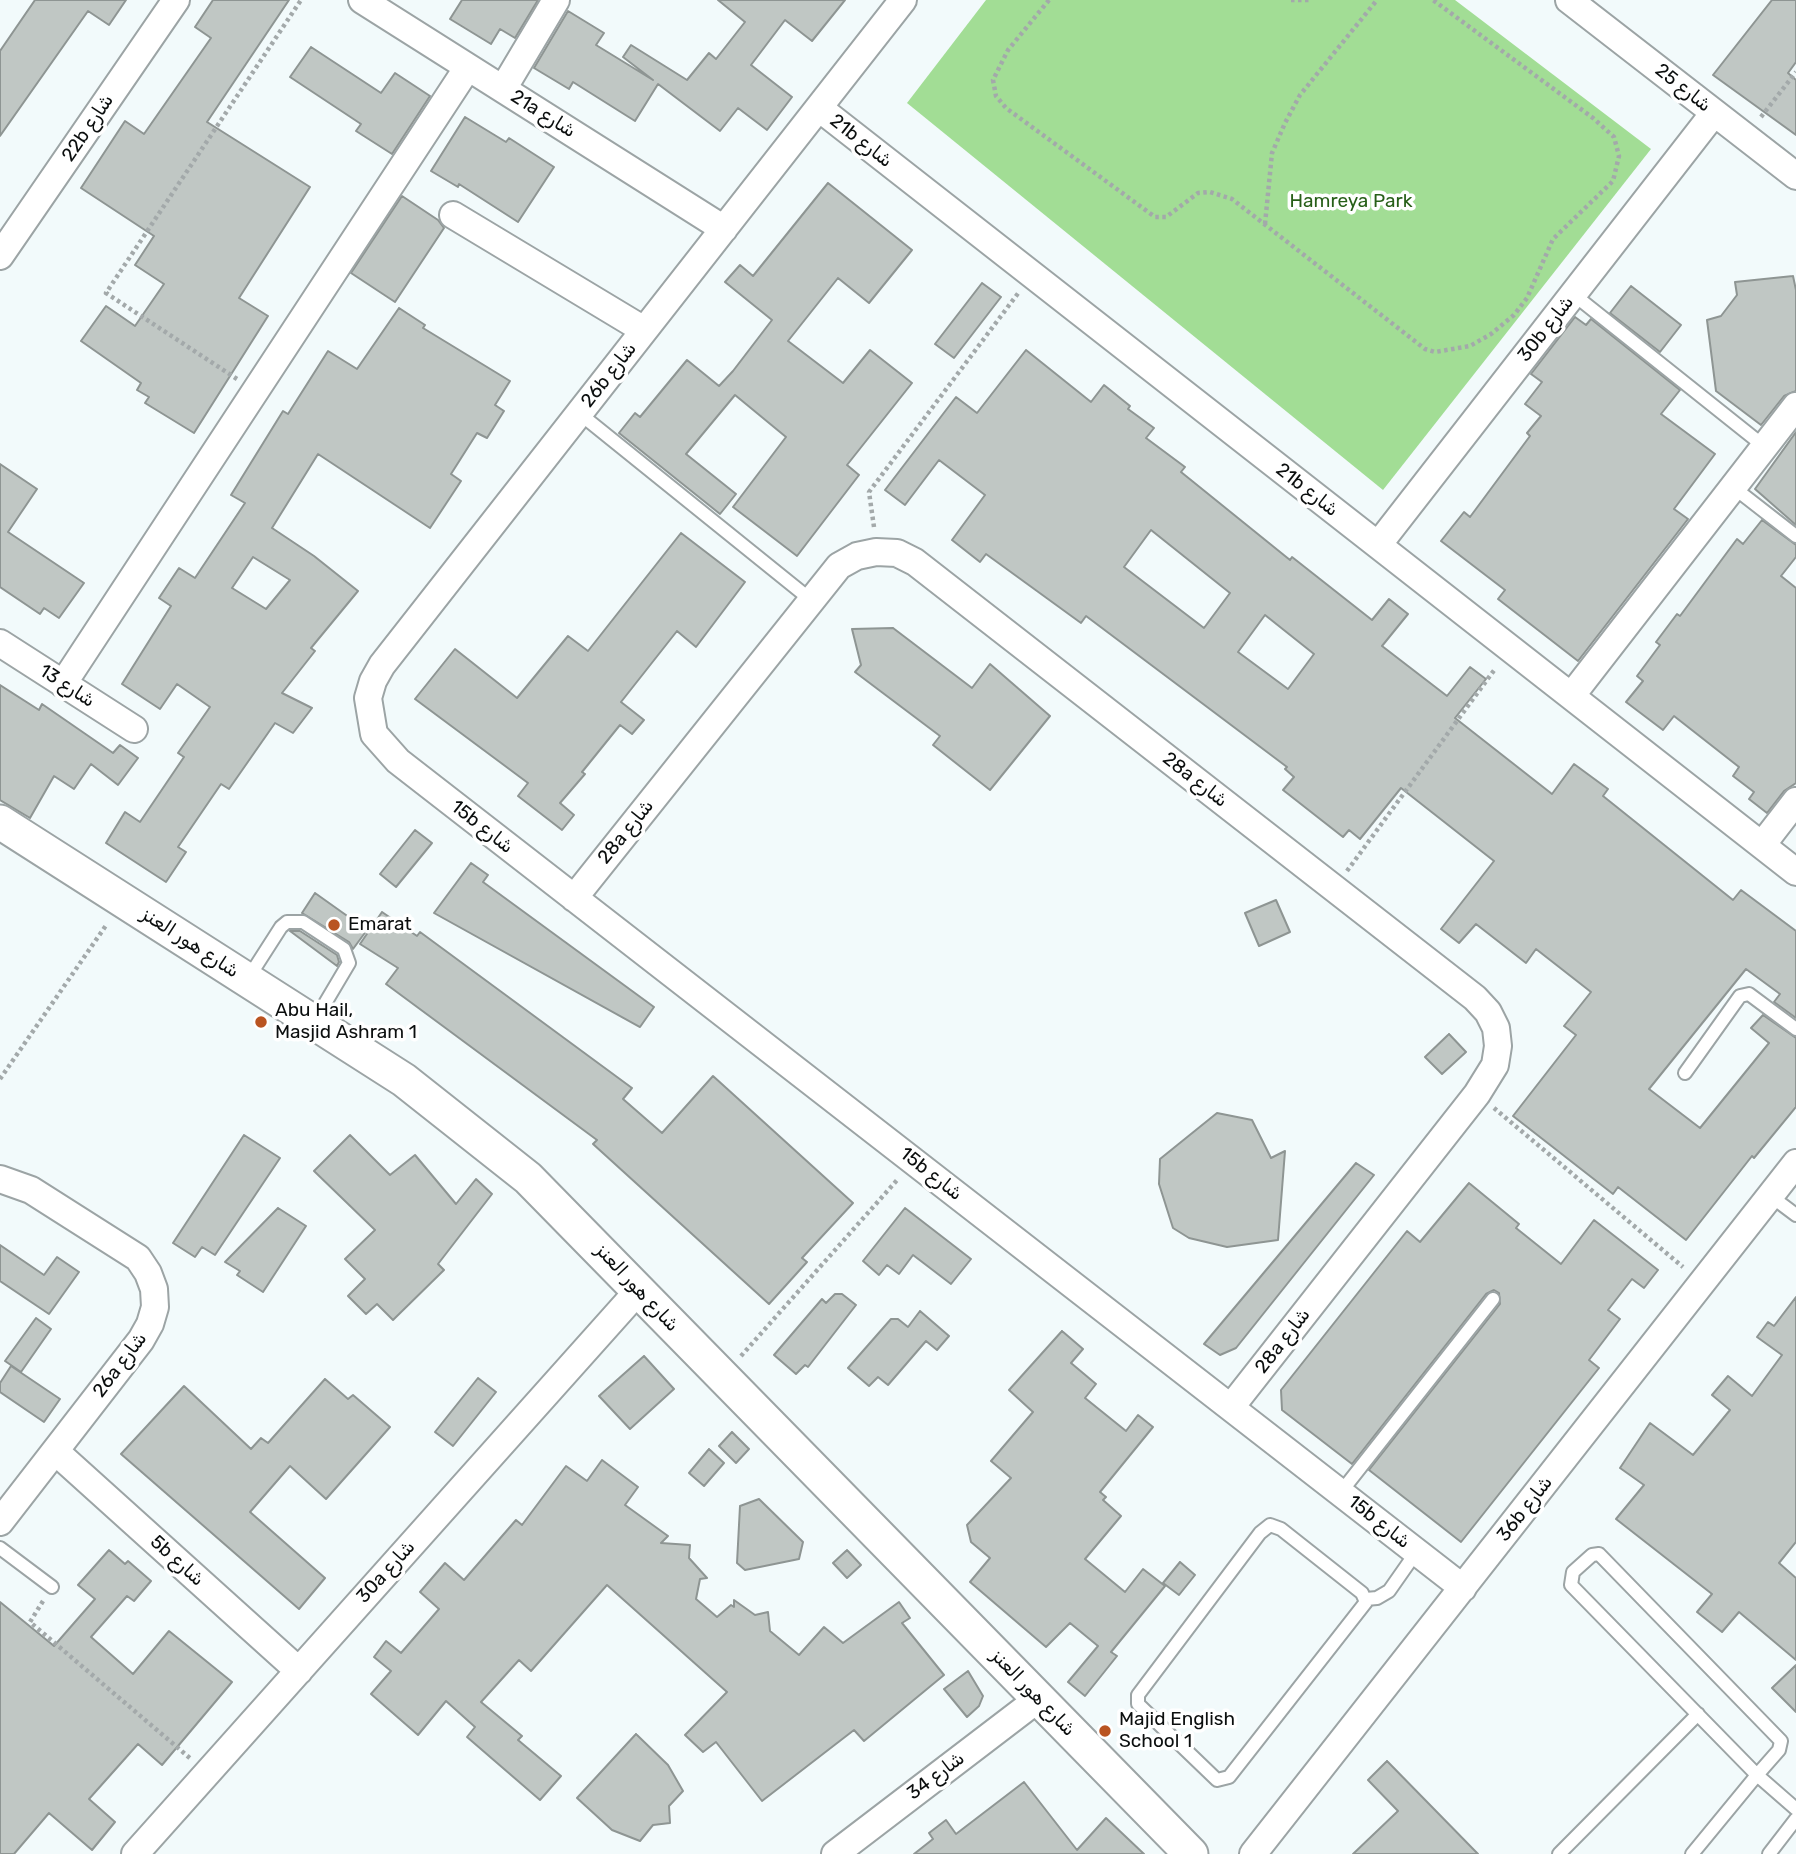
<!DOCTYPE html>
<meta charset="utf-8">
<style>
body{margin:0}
canvas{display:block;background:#f2fafb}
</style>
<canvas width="1796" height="1854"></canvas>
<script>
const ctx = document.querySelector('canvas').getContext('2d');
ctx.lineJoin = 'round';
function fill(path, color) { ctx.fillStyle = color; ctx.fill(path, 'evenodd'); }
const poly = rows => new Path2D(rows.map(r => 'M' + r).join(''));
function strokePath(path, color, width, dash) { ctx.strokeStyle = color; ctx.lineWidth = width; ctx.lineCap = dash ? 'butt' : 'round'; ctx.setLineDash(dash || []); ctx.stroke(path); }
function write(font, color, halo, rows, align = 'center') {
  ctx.font = font + ' Rubik,"Noto Sans Arabic",sans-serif'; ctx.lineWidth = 7; ctx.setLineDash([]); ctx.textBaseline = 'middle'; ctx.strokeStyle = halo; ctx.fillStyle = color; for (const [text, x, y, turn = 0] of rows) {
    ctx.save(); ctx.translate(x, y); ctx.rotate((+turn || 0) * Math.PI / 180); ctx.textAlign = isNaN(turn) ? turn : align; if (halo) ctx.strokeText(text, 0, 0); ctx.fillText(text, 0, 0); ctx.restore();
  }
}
const green = poly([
 [986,0,1455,0,1651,149,1383,490,907,103]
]);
const building = poly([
 [35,0,126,0,109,25,88,11,0,136,0,51,35,0],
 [213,0,289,0,207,122,310,187,239,298,268,316,194,433,145,403,149,397,137,390,141,383,81,341,106,306,135,326,164,284,135,265,154,236,81,188,125,121,144,134,211,38,195,27,213,0],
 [462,0,538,0,515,38,500,29,491,44,450,19,462,0],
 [718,0,845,0,812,41,785,20,751,65,792,97,767,130,738,108,720,131,658,84,635,121,573,82,569,89,534,68,568,11,604,33,596,45,653,80,623,57,631,45,687,80,709,53,716,59,745,22,718,0],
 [1772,0,1796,0,1796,62,1788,73,1796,80,1796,135,1713,75,1772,0],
 [311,47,381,93,395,73,430,96,392,154,356,131,361,124,290,77,311,47],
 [465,117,506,142,509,138,554,167,518,222,459,184,458,187,431,171,465,117],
 [828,183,912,250,869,303,838,278,788,341,843,383,870,350,912,383,847,465,859,475,797,556,733,507,786,437,735,395,686,454,736,494,720,514,619,433,635,413,640,417,687,360,719,386,733,371,772,320,725,282,740,265,753,276,828,183],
 [402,196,438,220,444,228,395,302,351,273,402,196],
 [1793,276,1796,290,1796,391,1784,396,1761,425,1716,391,1707,320,1721,316,1737,295,1735,282,1793,276],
 [982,283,1001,297,954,358,935,344,982,283],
 [1631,286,1681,325,1660,352,1610,313,1631,286],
 [399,308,425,325,423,328,510,381,495,405,504,411,487,438,477,433,451,474,461,481,430,528,318,454,272,528,314,556,358,591,311,648,315,651,282,693,312,708,293,733,275,723,229,789,221,784,178,847,186,852,166,882,106,843,125,812,140,822,184,757,178,753,210,707,177,684,160,709,122,684,171,606,159,598,179,568,195,578,245,503,231,495,283,411,288,414,328,351,357,369,399,308],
 [253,557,290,580,266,609,232,588,253,557],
 [1575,317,1586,325,1591,319,1680,390,1661,414,1715,454,1674,509,1688,519,1578,661,1498,599,1505,590,1441,541,1464,512,1470,517,1530,436,1527,433,1541,416,1525,404,1542,382,1531,374,1575,317],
 [1026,350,1091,402,1104,385,1130,406,1128,409,1154,428,1146,438,1185,467,1181,472,1290,560,1292,557,1372,620,1389,599,1408,614,1382,646,1447,696,1470,667,1486,679,1455,718,1552,794,1574,764,1608,789,1603,796,1733,900,1741,890,1796,931,1796,1018,1774,1002,1780,994,1746,969,1649,1089,1700,1128,1769,1043,1751,1028,1763,1015,1796,1038,1796,1107,1754,1158,1752,1156,1686,1240,1618,1187,1613,1194,1513,1116,1576,1035,1564,1026,1591,992,1536,949,1526,963,1476,924,1459,943,1441,929,1494,861,1401,788,1360,839,1349,830,1343,837,1283,790,1294,777,1285,769,1287,767,1086,616,1081,623,986,554,980,562,952,540,985,495,939,460,905,505,885,490,956,397,977,413,1026,350],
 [1151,530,1230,593,1204,628,1124,567,1151,530],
 [1265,615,1314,654,1288,689,1238,652,1265,615],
 [1796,432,1796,525,1755,489,1796,432],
 [0,464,37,489,8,532,84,583,59,618,44,608,40,614,0,587,0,464],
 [1762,520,1796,545,1796,557,1781,576,1796,588,1796,783,1784,791,1767,813,1749,799,1754,792,1733,776,1739,767,1674,716,1663,730,1626,702,1643,681,1637,676,1660,645,1656,642,1677,614,1680,616,1737,539,1743,544,1762,520],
 [681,533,745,582,696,647,677,631,621,702,644,720,632,734,620,725,582,772,585,774,560,803,574,815,562,830,518,796,528,783,415,699,455,649,517,698,568,636,588,651,681,533],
 [893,628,972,688,990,664,1050,716,990,790,933,745,940,736,855,672,861,665,852,629,893,628],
 [0,685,39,710,42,704,113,753,120,745,138,758,118,785,91,764,74,789,54,776,30,818,0,800,0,685],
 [415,830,432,843,396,887,380,874,415,830],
 [471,863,488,875,483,882,654,1007,640,1027,434,913,471,863],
 [315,893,367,930,353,949,349,942,302,913,315,893],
 [1276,900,1290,932,1259,946,1245,913,1276,900],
 [382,912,417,936,420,932,632,1088,623,1099,662,1133,713,1076,853,1203,802,1258,807,1262,769,1304,593,1144,597,1140,386,984,398,968,360,944,382,912],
 [290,931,300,931,337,955,339,962,337,966,290,931],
 [1449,1034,1466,1052,1442,1074,1425,1057,1449,1034],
 [1217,1113,1252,1120,1271,1158,1285,1151,1278,1240,1227,1247,1189,1238,1173,1228,1159,1184,1160,1159,1217,1113],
 [244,1135,280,1158,215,1255,202,1247,195,1257,173,1243,244,1135],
 [350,1135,390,1175,415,1155,456,1204,476,1179,492,1194,438,1264,444,1270,393,1320,377,1304,366,1314,348,1296,365,1279,345,1259,375,1230,314,1171,350,1135],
 [1356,1163,1374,1175,1236,1348,1220,1355,1204,1344,1356,1163],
 [1469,1183,1519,1224,1516,1228,1561,1264,1594,1220,1658,1270,1644,1288,1632,1279,1608,1310,1620,1319,1589,1360,1599,1368,1461,1542,1369,1470,1500,1304,1499,1293,1494,1290,1486,1294,1352,1464,1282,1410,1281,1390,1407,1231,1420,1242,1469,1183],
 [278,1208,306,1226,263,1292,237,1275,240,1271,225,1262,278,1208],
 [905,1208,971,1259,951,1284,913,1255,899,1274,887,1265,879,1275,863,1261,905,1208],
 [0,1245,44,1275,57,1257,79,1272,49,1314,0,1281,0,1245],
 [835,1294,842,1294,856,1305,808,1367,805,1365,796,1374,774,1355,822,1299,826,1303,835,1294],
 [1796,1297,1796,1542,1779,1563,1796,1578,1796,1660,1739,1612,1722,1632,1697,1612,1712,1594,1616,1519,1644,1485,1620,1468,1650,1423,1693,1455,1730,1410,1712,1395,1728,1376,1752,1396,1782,1355,1757,1337,1768,1322,1774,1326,1796,1297],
 [920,1311,949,1336,937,1350,926,1341,888,1385,878,1377,869,1386,848,1368,891,1319,898,1319,908,1327,920,1311],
 [36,1318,51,1329,21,1372,5,1361,36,1318],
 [1062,1331,1083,1349,1071,1363,1096,1384,1085,1398,1126,1431,1138,1415,1153,1427,1100,1492,1106,1497,1103,1500,1121,1516,1085,1559,1125,1592,1143,1569,1165,1586,1111,1652,1117,1656,1085,1696,1068,1682,1098,1646,1070,1623,1046,1647,970,1582,990,1558,971,1542,967,1525,1011,1478,991,1461,1033,1412,1009,1390,1062,1331],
 [644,1356,674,1389,630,1429,599,1396,644,1356],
 [11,1366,60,1399,44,1422,0,1392,0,1383,11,1366],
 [478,1378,496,1392,453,1446,435,1432,478,1378],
 [325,1379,348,1399,353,1395,390,1427,326,1499,290,1466,250,1512,325,1578,299,1609,121,1454,184,1386,251,1449,261,1438,268,1443,325,1379],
 [732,1432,749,1449,736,1463,719,1446,732,1432],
 [709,1449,724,1463,704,1486,689,1473,709,1449],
 [602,1460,638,1487,625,1505,668,1536,661,1543,690,1545,689,1558,707,1578,700,1579,696,1599,717,1617,731,1605,734,1607,734,1600,755,1615,768,1612,770,1631,799,1655,824,1627,843,1643,899,1602,910,1618,902,1623,944,1675,864,1741,854,1730,762,1801,716,1742,703,1752,685,1735,727,1692,607,1585,531,1671,519,1660,481,1702,522,1736,518,1740,561,1776,540,1800,467,1737,475,1727,446,1701,418,1735,371,1694,391,1671,374,1657,386,1641,401,1653,439,1609,420,1592,445,1563,464,1580,516,1520,522,1525,566,1466,587,1481,602,1460],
 [759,1499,803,1542,799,1559,745,1570,737,1563,740,1506,759,1499],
 [109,1550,125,1564,128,1561,151,1581,134,1601,127,1596,91,1637,133,1674,169,1631,232,1682,162,1765,138,1744,89,1799,115,1822,92,1850,49,1813,14,1854,0,1854,0,1602,54,1646,95,1599,78,1585,109,1550],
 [847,1550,861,1565,847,1578,833,1563,847,1550],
 [1180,1562,1195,1575,1179,1595,1163,1583,1180,1562],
 [1796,1665,1796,1712,1772,1688,1796,1665],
 [968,1671,983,1696,979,1706,967,1717,944,1689,968,1671],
 [636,1734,668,1765,683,1791,669,1806,670,1823,653,1825,640,1841,612,1830,577,1798,636,1734],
 [1387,1761,1478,1854,1353,1854,1398,1811,1368,1780,1387,1761],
 [1024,1782,1077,1850,1106,1818,1144,1854,914,1854,933,1839,929,1833,946,1820,956,1834,1024,1782]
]);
const path = poly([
 [1049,0,1008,50,993,80,996,96,1006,108,1155,217,1166,217,1198,193,1210,192,1232,199,1425,349,1435,352,1470,346,1491,334,1514,315,1527,298,1553,239,1613,181,1619,156,1614,137,1593,118,1433,0],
 [1291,0,1310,0],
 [1761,117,1796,72],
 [1265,224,1272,153,1285,123,1300,95,1377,0],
 [237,379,106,293,301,0],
 [874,527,869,492,1019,292],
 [1347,871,1495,669],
 [0,1079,107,924],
 [1494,1108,1683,1267],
 [741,1356,898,1179],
 [43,1601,30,1622,191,1759]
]);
const service = poly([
 [1573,294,1765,447],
 [579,413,811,600],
 [1733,487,1796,536],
 [247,980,281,927,287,922,303,922,344,949,349,963,314,1022],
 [1685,1073,1740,996,1749,994,1796,1029],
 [1772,1197,1796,1215],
 [1341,1492,1493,1299],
 [1270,1525,1281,1529,1362,1593,1366,1602,1229,1777,1217,1780,1138,1704,1138,1695,1260,1533,1270,1525],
 [0,1548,52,1587],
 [1599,1554,1781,1741,1779,1750,1757,1775,1571,1585,1573,1572,1592,1555,1599,1554],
 [1366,1599,1377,1598,1389,1591,1417,1551],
 [1559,1854,1698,1714],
 [1692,1854,1757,1775,1796,1809],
 [1769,1854,1796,1819]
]);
const minor = poly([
 [362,0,724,229],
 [903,0,382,665,373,681,368,698,374,734,398,761,1463,1588],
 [1569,0,1796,176],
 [503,89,556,0],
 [819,108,1796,872],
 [453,215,644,330],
 [0,256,176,0],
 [1378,545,1714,113],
 [0,643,134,729],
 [63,684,468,67],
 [1572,695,1796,406],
 [1762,845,1796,801],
 [574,898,839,566,857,556,876,552,897,553,915,562,1475,998,1488,1012,1496,1028,1498,1046,1495,1065,1477,1094,1231,1407],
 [0,1179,31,1190,138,1258,148,1273,154,1289,155,1307,150,1324,141,1340,0,1522],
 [55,1451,299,1671],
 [135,1854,638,1291],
 [835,1854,1038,1699],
 [1253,1854,1796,1163]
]);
const tertiary = poly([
 [0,822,404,1080,528,1178,1191,1854]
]);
const markers = [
 [334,925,7,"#b95421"],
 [261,1022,7,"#b95421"],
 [1105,1731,7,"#b95421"]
];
const streetNames = [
 ["شارع 25",1683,88,38],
 ["21a شارع",543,114,32],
 ["22b شارع",88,128,-56],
 ["21b شارع",861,141,38],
 ["30b شارع",1546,329,-52],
 ["26b شارع",609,375,-52],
 ["21b شارع",1307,490,38],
 ["شارع 13",67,686,33],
 ["28a شارع",1195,780,38],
 ["15b شارع",482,827,38],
 ["28a شارع",626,832,-51],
 ["شارع هور العنز",190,943,33],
 ["15b شارع",931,1174,38],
 ["شارع هور العنز",637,1288,47],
 ["28a شارع",1283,1341,-52],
 ["26a شارع",120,1365,-53],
 ["36b شارع",1525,1509,-52],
 ["15b شارع",1379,1522,38],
 ["5b شارع",177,1561,42],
 ["30a شارع",386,1572,-48],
 ["شارع هور العنز",1033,1693,46],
 ["شارع 34",936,1776,-37]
];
const parkNames = [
 ["Hamreya Park",1351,202]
];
const poiNames = [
 ["Emarat",348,925],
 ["Abu Hail,",275,1011],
 ["Masjid Ashram 1",275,1033],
 ["Majid English",1119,1720],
 ["School 1",1119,1742]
];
fill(green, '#a2dd95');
fill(building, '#c0c7c4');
strokePath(building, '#8e9593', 2);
strokePath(service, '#9ca4a5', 16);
strokePath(minor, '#9ca4a5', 30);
strokePath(tertiary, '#9ca4a5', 37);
strokePath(path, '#a3a9aa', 4.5, [3.5, 3.5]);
strokePath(service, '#fff', 12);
strokePath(minor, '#fff', 26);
strokePath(tertiary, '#fff', 33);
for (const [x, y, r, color] of markers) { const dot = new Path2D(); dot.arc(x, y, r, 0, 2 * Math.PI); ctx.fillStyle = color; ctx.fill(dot); strokePath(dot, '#fff', 2.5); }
write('19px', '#0b0e0e', '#fff', streetNames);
write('19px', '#275f18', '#fff', parkNames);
write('19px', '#0b0e0e', '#fff', poiNames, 'left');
</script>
